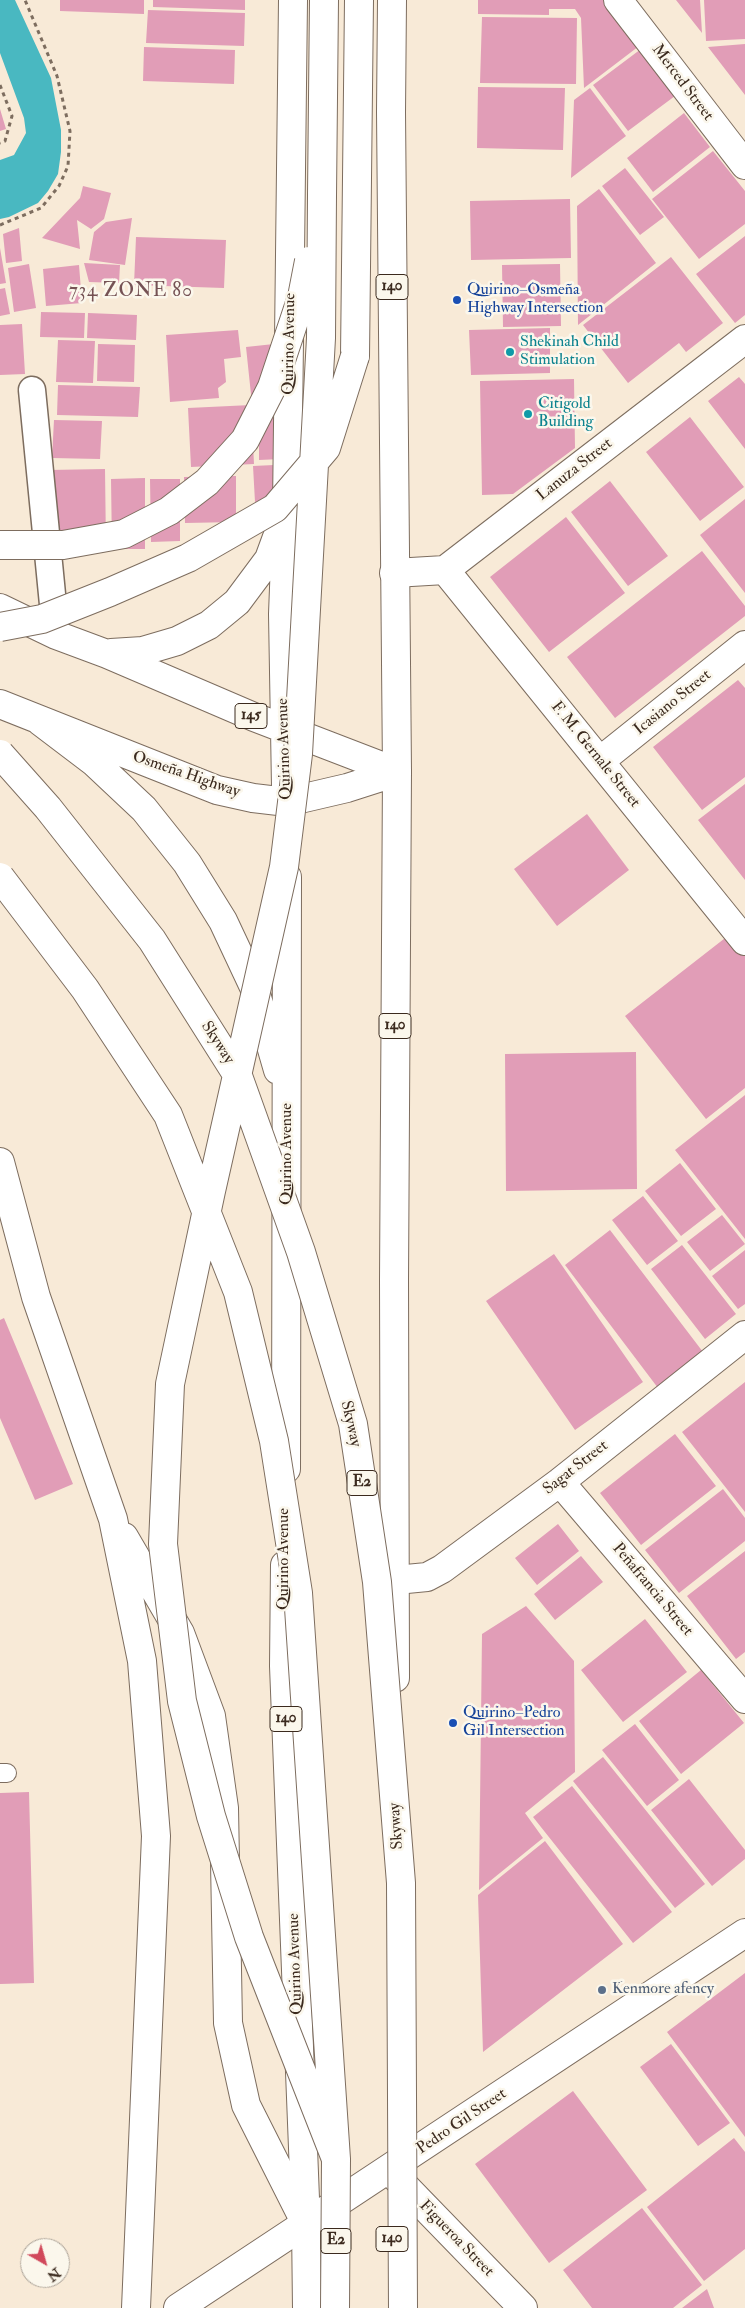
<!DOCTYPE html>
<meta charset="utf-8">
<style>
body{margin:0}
#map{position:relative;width:745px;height:2308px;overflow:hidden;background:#f8ead7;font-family:"IM FELL Double Pica",serif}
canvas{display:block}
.north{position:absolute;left:20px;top:2238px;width:50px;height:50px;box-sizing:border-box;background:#fbf7ec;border:1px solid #aea59a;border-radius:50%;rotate:142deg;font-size:14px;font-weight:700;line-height:20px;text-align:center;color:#3b2a1e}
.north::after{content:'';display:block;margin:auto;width:18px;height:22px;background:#d1495b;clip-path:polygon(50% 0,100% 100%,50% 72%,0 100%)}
</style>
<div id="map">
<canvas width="745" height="2308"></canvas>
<div class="north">N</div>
</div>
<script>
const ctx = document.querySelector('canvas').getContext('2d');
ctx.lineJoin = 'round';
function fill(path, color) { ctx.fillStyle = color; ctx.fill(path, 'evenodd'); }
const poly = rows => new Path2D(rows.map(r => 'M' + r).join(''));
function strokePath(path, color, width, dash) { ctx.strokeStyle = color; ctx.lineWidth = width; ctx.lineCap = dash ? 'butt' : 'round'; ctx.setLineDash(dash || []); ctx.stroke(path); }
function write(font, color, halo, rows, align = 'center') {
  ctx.font = font + ' "IM FELL Double Pica",serif'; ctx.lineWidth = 5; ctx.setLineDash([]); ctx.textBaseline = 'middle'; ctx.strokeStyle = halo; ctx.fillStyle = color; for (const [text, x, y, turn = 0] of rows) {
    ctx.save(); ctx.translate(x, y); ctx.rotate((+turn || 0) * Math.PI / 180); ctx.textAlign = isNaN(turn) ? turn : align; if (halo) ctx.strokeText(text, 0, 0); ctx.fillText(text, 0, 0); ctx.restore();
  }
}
const water = poly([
 [0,0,15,0,51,78,61,130,61,152,58,174,48,191,38,203,9,217,0,219,0,160,14,155,26,133,24,118,0,53]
]);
const building = poly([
 [60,0,144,0,144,14,60,11],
 [153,0,245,0,245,10,153,7],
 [478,0,617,0,647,40,584,88,581,18,575,9,549,9,549,15,478,14],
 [676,0,700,0,702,33],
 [704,0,745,0,745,39,706,41],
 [148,10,245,13,244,46,146,43],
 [482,17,577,18,576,84,480,83],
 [745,44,745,95,708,47],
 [645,46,679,93,628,131,593,85],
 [144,47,235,50,234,84,143,81],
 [478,87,565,88,563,150,477,148],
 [590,88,626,136,571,178,574,100],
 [0,109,6,129,0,131],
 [684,113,710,147,653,192,627,158],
 [713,151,745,191,745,224,699,259,652,199],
 [625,168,664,217,640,235,602,186],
 [83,186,111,193,104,219,91,229,77,220,80,249,42,238,80,198],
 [599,189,656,263,578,325,577,206],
 [570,199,571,258,471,260,470,201],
 [132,218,125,265,89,260,94,232,106,222],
 [19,228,22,261,6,263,3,234],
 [745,236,745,315,735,323,696,274],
 [136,237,226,240,224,288,134,285],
 [0,248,6,283,0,284],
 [671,257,723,323,686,352,679,343,628,383,583,325],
 [84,263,120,265,119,283,89,282],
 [29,264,36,308,14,312,8,268],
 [560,264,561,326,503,327,502,265],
 [79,265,82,303,46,306,43,269],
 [5,288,10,314,0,316,0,289],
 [41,312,85,313,84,338,40,337],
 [88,313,137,315,136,340,87,338],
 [22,324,25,374,0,375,0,325],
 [550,328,550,373,471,375,469,330],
 [238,330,241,357,224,359,226,382,218,388,219,398,170,402,166,335],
 [58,340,95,341,93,383,56,382],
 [98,344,135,345,134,382,97,381],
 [274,344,252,404,246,347],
 [739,377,745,384,745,449,708,401],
 [574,379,575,448,513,494,482,495,480,381],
 [58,385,140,387,138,417,57,415],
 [251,405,254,464,191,467,188,408],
 [259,409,281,409,281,459,259,460],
 [690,417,744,487,700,521,646,452],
 [54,420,102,421,100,459,52,458],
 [274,465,276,500,255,502,253,466],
 [105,469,106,548,50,549,49,470],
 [236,476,236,522,185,523,184,477],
 [145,478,145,549,112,549,111,479],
 [150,479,180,479,180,541,151,542],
 [610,481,668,556,628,586,571,512],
 [745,499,745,593,700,535],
 [566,517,625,593,549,652,490,577],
 [702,551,745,606,745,616,615,718,567,657],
 [738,680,745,688,745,777,702,810,653,747],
 [745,784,745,880,698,820],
 [587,814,629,870,557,926,514,869],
 [729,935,745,955,745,1088,706,1119,625,1016],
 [636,1052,637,1189,506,1191,505,1054],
 [745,1095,745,1239,675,1150],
 [680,1163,716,1209,681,1236,645,1191],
 [643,1196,678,1241,647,1265,612,1220],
 [722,1215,745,1244,710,1271,687,1242],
 [610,1230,703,1352,658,1388,565,1265],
 [682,1245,736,1314,705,1339,651,1269],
 [745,1250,745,1304,738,1309,712,1276],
 [554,1254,643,1382,575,1430,486,1301],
 [4,1318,73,1484,35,1500,0,1418,0,1320],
 [745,1382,745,1512,682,1432],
 [675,1434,716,1486,641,1545,600,1493],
 [723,1489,745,1518,745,1541,679,1593,645,1550],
 [558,1524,579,1551,537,1585,515,1558],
 [745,1551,745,1652,736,1659,687,1596],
 [581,1556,603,1582,555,1620,534,1594],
 [526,1606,574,1661,575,1772,525,1813,543,1838,479,1890,482,1634],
 [645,1619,687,1672,623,1722,581,1670],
 [701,1670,744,1723,681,1774,639,1721],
 [635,1724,679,1780,647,1806,602,1750],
 [603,1757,705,1884,675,1908,573,1781],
 [689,1779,745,1850,745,1859,712,1886,651,1810],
 [572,1786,672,1912,633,1943,533,1817],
 [29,1792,34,1983,0,1984,0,1793],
 [545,1841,623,1944,483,2052,478,1895],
 [745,1973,745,2137,667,2032],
 [671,2044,730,2123,698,2146,640,2067],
 [573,2091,647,2190,549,2263,475,2164],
 [734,2138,745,2152,745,2249,704,2281,647,2207],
 [642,2208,702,2285,673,2308,592,2308,563,2270],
 [707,2289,714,2308,682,2308]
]);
const path = poly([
 [0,85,12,116,5,141,0,143],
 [0,225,41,208,59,186,68,166,70,131,57,76,25,0]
]);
const service = poly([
 [0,1773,7,1773]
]);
const pedestrian = poly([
 [32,390,56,635]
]);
const minor = poly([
 [618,0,745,165],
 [445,570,745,941],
 [394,573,445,570,745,339],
 [600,761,745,645],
 [560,1482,745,1699],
 [396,1580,427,1577,442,1569,560,1482,745,1335]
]);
const tertiary = poly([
 [390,2171,523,2308]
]);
const secondary = poly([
 [178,2308,745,1933]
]);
const primary = poly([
 [392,0,391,112,397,772,394,1279,395,1678],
 [0,608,56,635,107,654,254,717,397,772],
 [111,653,143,651,177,641,209,625,237,602,269,559,280,529],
 [0,704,217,790,253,798,287,802,347,788,397,772],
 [40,721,94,762,144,809,187,863,223,921,254,987,278,1070],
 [286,787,283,614,287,509,293,0],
 [286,1469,287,877],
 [285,1565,284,1666,306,2224,307,2308]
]);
const motorway = poly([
 [322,195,324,0],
 [355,356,359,0],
 [0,1162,36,1297,113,1519,142,1661,156,1836,136,2308],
 [124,1537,180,1633,211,1716,224,1808,228,2023,246,2105,306,2224]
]);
const motorwayBridge = poly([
 [322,195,321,338,298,754,284,867,211,1191,170,1384,163,1544,182,1701,211,1816,249,1937,336,2159],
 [0,545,63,545,124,534,169,511,207,482,245,440,272,387,302,297,309,261],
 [0,627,42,619,110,592,188,558,275,508,326,448,355,356],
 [0,754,48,808,152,940,238,1076,301,1252,353,1424,377,1582,401,1883,403,2308],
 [0,877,85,989,168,1115,238,1292,274,1441,298,1593,336,2159,335,2308]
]);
const markers = [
 [457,300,5,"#1a4fb4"],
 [510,352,5,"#0f9aa8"],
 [528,414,5,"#0f9aa8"],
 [453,1723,5,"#1a4fb4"],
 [602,1990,5,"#5c6f8a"]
];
const shields = [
 [392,287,32],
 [251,716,32],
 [395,1026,32],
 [362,1483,30],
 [286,1719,32],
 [392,2239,32],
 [336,2241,30]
];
const shieldNames = [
 ["140",392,287],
 ["145",251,716],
 ["140",395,1026],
 ["E2",362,1483],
 ["140",286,1719],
 ["140",392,2239],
 ["E2",336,2241]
];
const streetNames = [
 ["Merced Street",682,83,53],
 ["Quirino Avenue",290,344,-89],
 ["Lanuza Street",575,470,-38],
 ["Icasiano Street",673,703,-39],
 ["Quirino Avenue",285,749,-92],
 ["F. M. Gernale Street",595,755,51],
 ["Osmeña Highway",186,775,19],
 ["Skyway",217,1043,57],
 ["Quirino Avenue",288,1154,-90],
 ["Skyway",350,1424,77],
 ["Sagat Street",576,1468,-38],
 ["Quirino Avenue",285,1559,-90],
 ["Peñafrancia Street",652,1590,50],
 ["Skyway",397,1826,-94],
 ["Quirino Avenue",296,1964,-92],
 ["Pedro Gil Street",462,2122,-34],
 ["Figueroa Street",456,2239,46]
];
const transitNames = [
 ["Quirino–Osmeña",467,291],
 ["Highway Intersection",467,309],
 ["Quirino–Pedro",463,1714],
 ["Gil Intersection",463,1732]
];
const cultureNames = [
 ["Shekinah Child",520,343],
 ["Stimulation",520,361],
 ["Citigold",538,405],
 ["Building",538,423]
];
const serviceNames = [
 ["Kenmore afency",612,1990]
];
const quarterNames = [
 ["734 ZONE 80",131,292]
];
fill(water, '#49b8c1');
fill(building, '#e19db7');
strokePath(service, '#7d6d5f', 20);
strokePath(pedestrian, '#7d6d5f', 29);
strokePath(minor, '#7d6d5f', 30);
strokePath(tertiary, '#7d6d5f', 30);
strokePath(secondary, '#7d6d5f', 30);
strokePath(primary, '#7d6d5f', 30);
strokePath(motorway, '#7d6d5f', 30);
strokePath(path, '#7d6d5f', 3, [4, 4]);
strokePath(service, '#fff', 18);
strokePath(pedestrian, '#fff', 26);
strokePath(minor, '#fff', 28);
strokePath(tertiary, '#fff', 28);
strokePath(secondary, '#fff', 28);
strokePath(primary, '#fff', 28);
strokePath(motorway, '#fff', 28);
strokePath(motorwayBridge, '#7d6d5f', 30, []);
strokePath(motorwayBridge, '#fff', 28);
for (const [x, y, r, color] of markers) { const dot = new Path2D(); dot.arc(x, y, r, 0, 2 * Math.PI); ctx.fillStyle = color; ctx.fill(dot); strokePath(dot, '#fbf7ec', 2); }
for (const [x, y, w] of shields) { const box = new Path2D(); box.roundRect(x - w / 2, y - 12.5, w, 25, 4); ctx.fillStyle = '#fbf7ec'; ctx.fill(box); strokePath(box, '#3b2a1e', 1); }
write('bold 15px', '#3b2a1e', null, shieldNames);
write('16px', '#3b2a1e', '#fbf7ec', streetNames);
write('16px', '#164399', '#fbf7ec', transitNames, 'left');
write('16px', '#0d838f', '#fbf7ec', cultureNames, 'left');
write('16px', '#4e5e75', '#fbf7ec', serviceNames, 'left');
ctx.letterSpacing = '1px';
write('19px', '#755254', '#fbf7ec', quarterNames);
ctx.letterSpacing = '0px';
</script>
